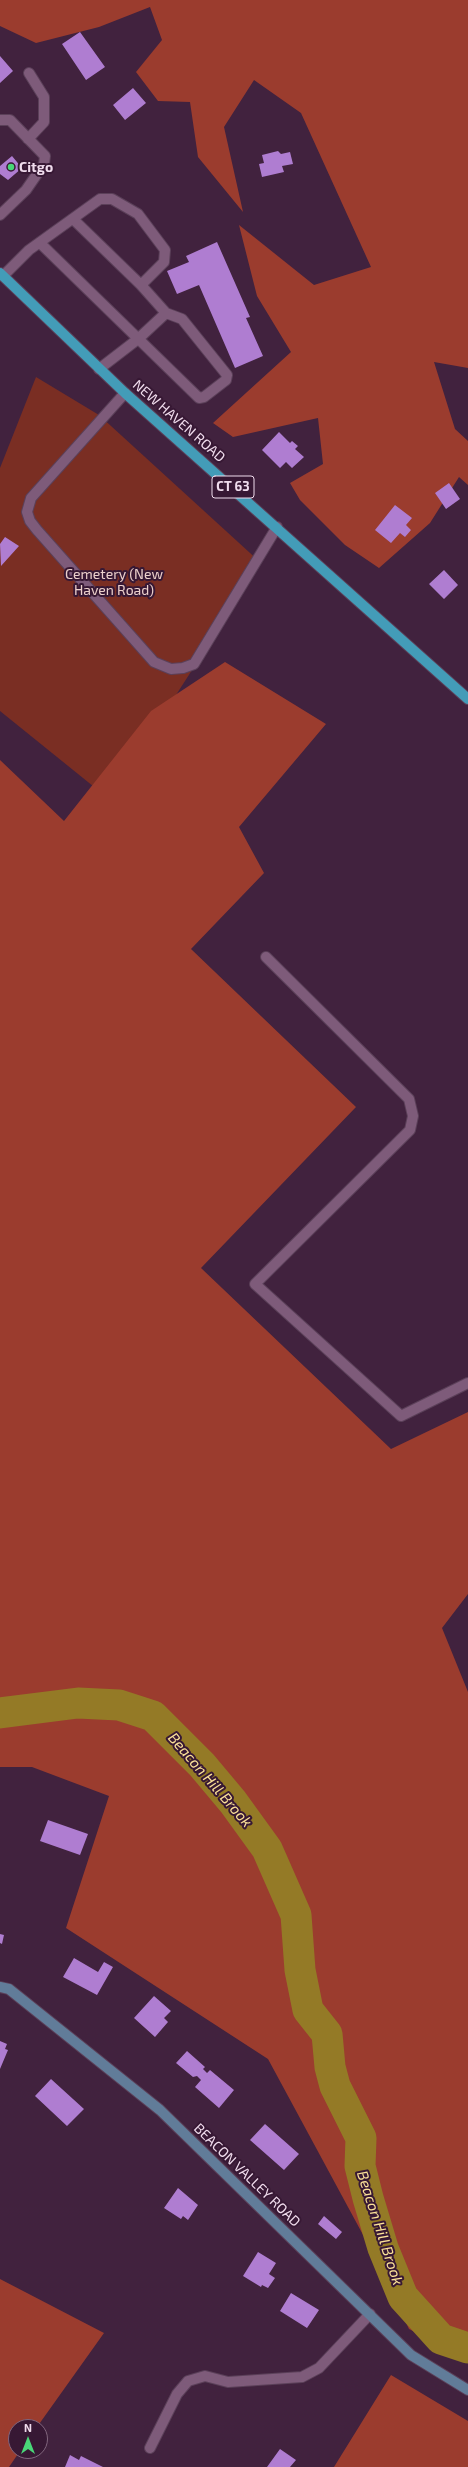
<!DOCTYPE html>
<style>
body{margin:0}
#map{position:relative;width:468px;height:2467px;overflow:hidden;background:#41223e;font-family:"Exo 2",sans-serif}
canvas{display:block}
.north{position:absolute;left:8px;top:2419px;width:40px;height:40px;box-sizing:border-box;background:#371834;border:1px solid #81667e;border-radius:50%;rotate:0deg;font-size:11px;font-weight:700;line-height:16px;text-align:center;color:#f0dced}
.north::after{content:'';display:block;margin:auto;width:14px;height:18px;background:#49d778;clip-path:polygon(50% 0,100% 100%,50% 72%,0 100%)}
</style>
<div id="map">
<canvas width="468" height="2467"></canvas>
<div class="north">N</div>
</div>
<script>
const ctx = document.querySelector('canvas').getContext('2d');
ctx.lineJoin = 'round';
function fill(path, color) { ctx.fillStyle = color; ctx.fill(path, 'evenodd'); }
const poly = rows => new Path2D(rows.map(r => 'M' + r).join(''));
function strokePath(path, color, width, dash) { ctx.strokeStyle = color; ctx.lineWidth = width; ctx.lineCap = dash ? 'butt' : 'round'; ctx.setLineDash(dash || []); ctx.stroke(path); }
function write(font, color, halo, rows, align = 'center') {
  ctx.font = font + ' "Exo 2",sans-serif'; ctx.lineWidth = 4; ctx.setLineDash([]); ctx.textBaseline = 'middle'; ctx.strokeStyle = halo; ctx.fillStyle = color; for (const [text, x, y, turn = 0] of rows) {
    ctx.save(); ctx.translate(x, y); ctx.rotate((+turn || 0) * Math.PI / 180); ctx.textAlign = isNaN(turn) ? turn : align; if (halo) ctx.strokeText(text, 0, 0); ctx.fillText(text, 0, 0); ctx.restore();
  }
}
const green = poly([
 [36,377,99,415,261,563,109,799,0,711,0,468]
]);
const forest = poly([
 [0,0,468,0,468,368,434,362,455,429,468,441,468,485,459,477,430,523,379,568,345,545,300,500,290,483,323,464,318,418,233,437,213,423,291,352,257,296,239,225,314,285,371,267,301,113,254,80,224,127,243,212,198,157,190,102,158,101,136,72,162,40,150,7,99,27,36,43,0,26],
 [225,662,326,724,239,827,264,873,191,949,356,1107,201,1268,391,1449,468,1412,468,1594,442,1628,468,1692,468,2359,409,2329,375,2257,268,2059,66,1928,109,1796,32,1767,0,1767,0,760,64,821,151,711],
 [0,2279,104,2333,37,2427,16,2427,16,2451,20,2451,9,2467,0,2467],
 [391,2375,468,2421,468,2467,334,2467]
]);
const river = poly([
 [0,1713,78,1703,119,1705,153,1716,202,1765,233,1802,267,1849,296,1915,300,1970,308,2010,327,2034,330,2067,335,2086,361,2138,360,2166,368,2198,383,2248,403,2297,441,2339,468,2348]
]);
const building = poly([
 [80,32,105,67,86,80,62,44],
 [0,56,13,71,0,83],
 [133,88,146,103,125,120,113,105],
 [278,151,281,154,290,152,293,164,282,166,284,172,262,177,259,164,264,163,262,155],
 [12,156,22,168,8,180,0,174,0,166],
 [217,242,250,317,246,318,263,356,235,368,199,285,177,294,167,271,189,262,186,256],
 [279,432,290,443,292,441,298,446,295,449,304,457,292,468,286,462,280,468,262,450],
 [449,483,460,499,446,509,435,493],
 [395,505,412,518,406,525,411,530,405,537,400,533,391,543,375,530],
 [5,537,19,546,1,566,0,544],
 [444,570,458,585,444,599,429,584],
 [48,1820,88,1834,80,1855,40,1841],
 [0,1934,4,1935,2,1944,0,1943],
 [74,1958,98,1972,104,1962,113,1967,97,1995,63,1977],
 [154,1996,171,2011,164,2018,168,2022,155,2037,134,2018],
 [0,2041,7,2044,5,2049,8,2050,0,2069],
 [187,2051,205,2067,203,2069,207,2073,210,2070,234,2090,219,2108,195,2087,201,2080,197,2076,193,2077,176,2063],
 [51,2079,84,2109,67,2126,35,2096],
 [265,2124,299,2154,284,2170,250,2140],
 [178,2188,198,2205,188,2220,183,2216,181,2219,164,2208],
 [324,2216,342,2232,336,2239,318,2224],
 [258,2252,276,2263,269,2274,275,2278,268,2288,262,2285,261,2287,243,2276],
 [291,2293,319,2310,307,2328,280,2311],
 [280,2449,296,2460,290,2467,267,2467],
 [70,2455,79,2460,81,2456,103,2467,65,2467]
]);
const lane = poly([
 [0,120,10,120,45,156,44,164,26,190,0,215],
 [28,139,44,122,44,97,29,73],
 [73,219,141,285],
 [40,243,199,398,204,397,226,380,227,375,182,319,166,313],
 [3,276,29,250,100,199,112,199,138,214,165,250,164,262,141,285,166,313,138,339,99,369],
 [125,393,31,498,27,512,30,521,37,530,154,662,171,669,183,668,194,664,277,527],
 [266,957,409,1099,413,1116,410,1130,255,1284,401,1416,468,1383],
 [150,2448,177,2394,188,2381,205,2376,228,2382,302,2377,319,2368,370,2314]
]);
const secondary = poly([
 [0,1987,9,1989,160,2110,411,2355,468,2390]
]);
const primary = poly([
 [0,273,125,393,468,699]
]);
const markers = [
 [11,167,4,"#49d778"]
];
const shields = [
 [233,487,42]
];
const shieldNames = [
 ["CT 63",233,487]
];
const poiNames = [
 ["Citgo",19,167]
];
const streetNames = [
 ["NEW HAVEN ROAD",179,421,41],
 ["BEACON VALLEY ROAD",247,2175,44]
];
const parkNames = [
 ["Cemetery (New",114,574],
 ["Haven Road)",114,590]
];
const waterNames = [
 ["Beacon Hill Brook",210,1780,49],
 ["Beacon Hill Brook",380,2228,72]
];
fill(green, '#7a2e23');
fill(forest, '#9b3c2e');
strokePath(river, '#947a26', 31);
fill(building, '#af7dd1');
strokePath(lane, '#5b4059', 12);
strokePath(secondary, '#5b4059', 12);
strokePath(primary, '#5b4059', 12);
strokePath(lane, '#7e5b7a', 10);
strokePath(secondary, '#617c99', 10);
strokePath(primary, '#439cb8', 10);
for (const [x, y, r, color] of markers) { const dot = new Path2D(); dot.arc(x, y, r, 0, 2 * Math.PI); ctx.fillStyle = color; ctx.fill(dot); strokePath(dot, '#371834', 1.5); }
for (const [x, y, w] of shields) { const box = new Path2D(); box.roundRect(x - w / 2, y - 11, w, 22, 3); ctx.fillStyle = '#371834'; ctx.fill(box); strokePath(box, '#f0dced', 1); }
write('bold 13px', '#f0dced', null, shieldNames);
write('bold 14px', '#f0dced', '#371834', poiNames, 'left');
write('14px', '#f0dced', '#371834', streetNames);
write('14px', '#edd1cc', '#371834', parkNames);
write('italic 15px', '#fbe198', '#371834', waterNames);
</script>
